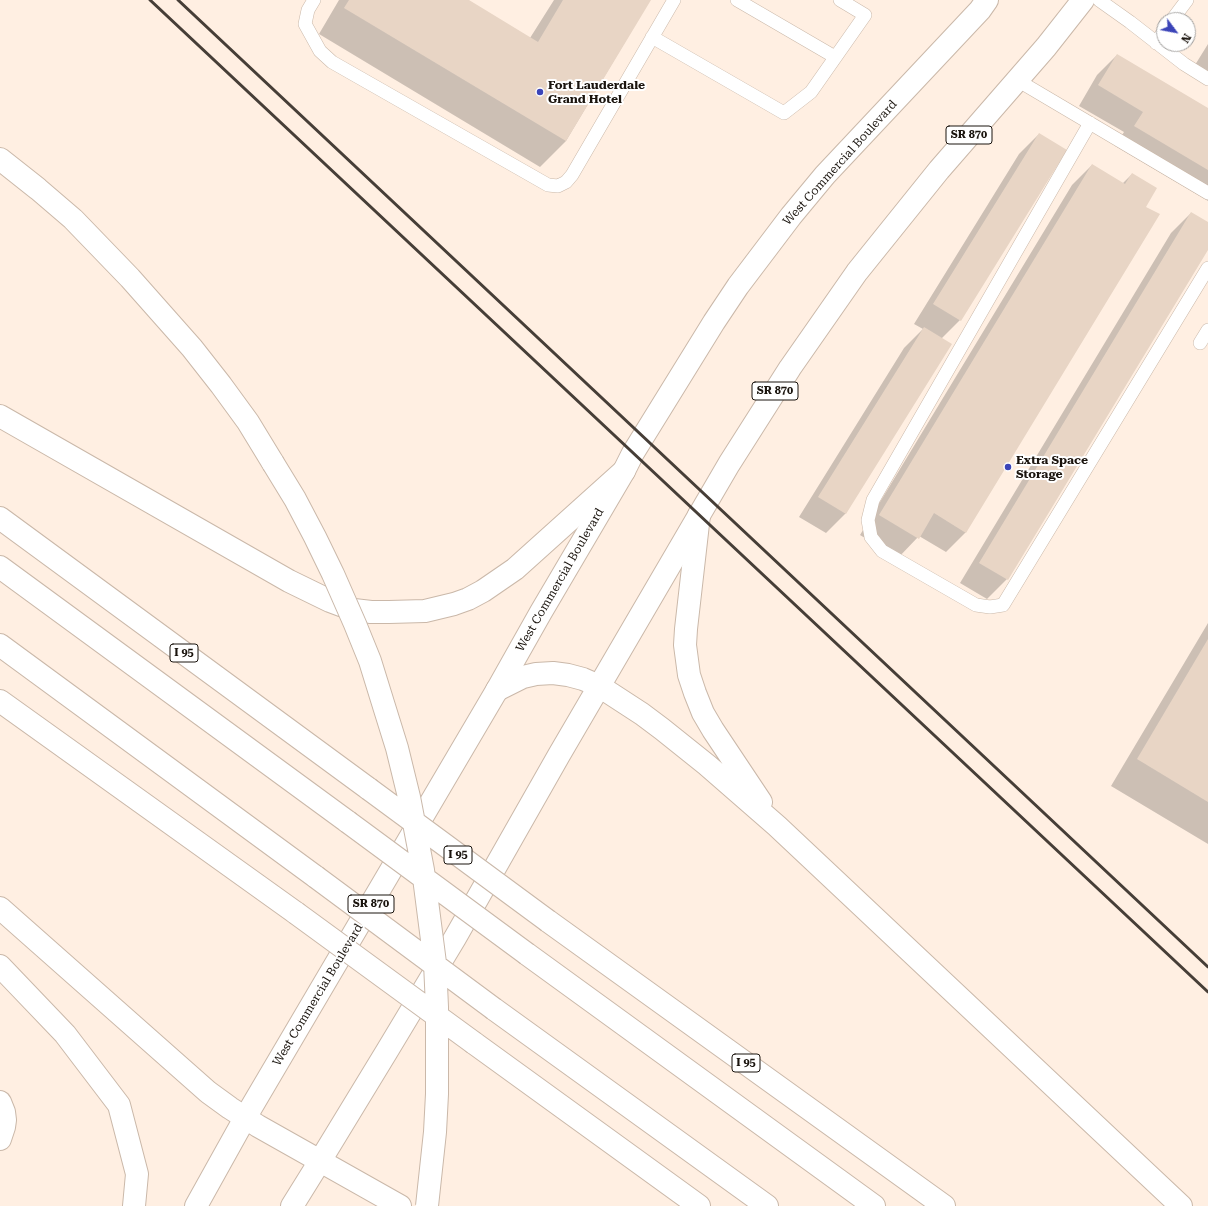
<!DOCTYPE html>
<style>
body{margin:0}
#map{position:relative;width:1208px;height:1206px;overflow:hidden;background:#ffefe2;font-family:"Roboto Serif",serif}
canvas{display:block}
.north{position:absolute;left:1156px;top:12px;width:40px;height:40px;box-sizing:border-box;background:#fff;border:1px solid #a3a19f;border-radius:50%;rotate:122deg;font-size:11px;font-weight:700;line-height:16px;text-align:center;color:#1a140e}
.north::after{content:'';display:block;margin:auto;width:14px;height:18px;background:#3b44b8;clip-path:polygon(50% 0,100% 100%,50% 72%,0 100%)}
</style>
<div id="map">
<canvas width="1208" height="1206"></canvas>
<div class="north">N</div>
</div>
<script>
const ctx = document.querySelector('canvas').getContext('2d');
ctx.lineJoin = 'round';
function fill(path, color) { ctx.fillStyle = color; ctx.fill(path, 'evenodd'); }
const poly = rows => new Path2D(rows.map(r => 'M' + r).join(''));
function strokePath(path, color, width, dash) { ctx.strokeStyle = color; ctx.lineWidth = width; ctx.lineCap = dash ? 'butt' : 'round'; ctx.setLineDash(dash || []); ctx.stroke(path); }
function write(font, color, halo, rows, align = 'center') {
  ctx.font = font + ' "Roboto Serif",serif'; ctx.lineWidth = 4; ctx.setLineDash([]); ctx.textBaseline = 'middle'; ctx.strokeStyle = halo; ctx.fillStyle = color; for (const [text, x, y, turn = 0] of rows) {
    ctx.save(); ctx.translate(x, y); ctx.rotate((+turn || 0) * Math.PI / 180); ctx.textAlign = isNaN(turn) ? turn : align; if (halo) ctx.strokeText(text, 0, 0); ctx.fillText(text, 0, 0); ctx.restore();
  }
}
const shadow = poly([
 [339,0,467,0,530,38,554,0,650,0,566,141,540,167,319,34],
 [1208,44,1208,73,1195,65],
 [1117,55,1208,109,1208,201,1115,146,1124,132,1079,106,1097,75],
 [1039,134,960,320,941,339,846,513,826,533,799,517,904,348,923,329,914,324,1019,154],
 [1092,165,1122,184,1132,174,966,532,946,552,919,536,898,558,860,535,1072,185],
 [1191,213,1208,223,1208,248,1007,579,987,599,960,583,1171,233],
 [1208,623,1208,844,1111,786]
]);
const building = poly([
 [349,0,469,0,538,42,563,0,651,0,566,141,344,8],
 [1117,54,1208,108,1208,170,1134,126,1143,112,1098,85],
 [1039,133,1067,150,961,321,933,304],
 [1092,164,1125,184,1132,173,1157,188,1146,207,1160,214,966,533,934,513,919,539,879,515],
 [1191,212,1208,222,1208,250,1008,580,979,563],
 [924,327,952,344,846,514,818,497],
 [1208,639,1208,802,1137,759]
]);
const service = poly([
 [314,0,308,10,305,24,320,51,332,62,548,185,558,186,566,182,572,175,674,0],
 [737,0,835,57],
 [1099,0,1130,22,1184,64,1208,79],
 [1172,20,1187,0],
 [652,37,784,113,811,92,865,15,840,0],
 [1156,43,1164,31],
 [1017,80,1208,193],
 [1090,123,873,500,868,520,871,537,882,551,976,605,990,607,1003,605,1208,268],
 [1200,343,1208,330]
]);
const minor = poly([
 [0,1102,4,1112,5,1120,4,1127,0,1139]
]);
const primary = poly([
 [196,1206,245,1118],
 [292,1206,320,1161]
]);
const trunk = poly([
 [245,1118,497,690,541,612,624,471,633,453,714,322,738,286,791,216,825,175,980,10,987,0],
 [320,1161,387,1051,455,938,559,755,729,464,790,368,857,272,939,170,1046,47,1083,0]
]);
const motorway = poly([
 [0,159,38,189,73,219,130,278,192,348,221,385,248,422,273,463],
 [0,416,289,581,330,601,354,610,371,612,389,612,425,611,454,604,468,599,483,591,515,569,624,471],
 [699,515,686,629,685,645,689,675,695,693,703,713,713,730,761,802],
 [0,518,369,789],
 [0,567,348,822],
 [0,645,316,877],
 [497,690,523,677,536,674,553,673,568,675,583,679,599,686,642,714,662,729,707,765,777,826,1181,1206],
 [0,701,296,913],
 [0,908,208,1092,230,1108,258,1126,400,1206],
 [548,921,944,1206],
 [527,954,874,1206],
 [0,966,65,1034,119,1105,137,1174,134,1206],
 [494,1009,767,1206],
 [474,1043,699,1206]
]);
const rail = poly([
 [150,0,1208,992],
 [178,0,1208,967]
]);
const motorwayBridge = poly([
 [273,463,295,499,315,537,333,574,355,624,370,661,383,703,397,748,409,797,423,870,435,963,437,1007,437,1094,435,1132,427,1206],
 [369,789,548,921],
 [348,822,527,954],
 [316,877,494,1009],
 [296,913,474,1043]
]);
const markers = [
 [540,92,4,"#3b44b8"],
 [1008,467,4,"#3b44b8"]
];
const shields = [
 [969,135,46],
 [775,391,46],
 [184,653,28],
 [458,855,28],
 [371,904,46],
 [746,1063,28]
];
const shieldNames = [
 ["SR 870",969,135],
 ["SR 870",775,391],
 ["I 95",184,653],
 ["I 95",458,855],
 ["SR 870",371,904],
 ["I 95",746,1063]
];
const poiNames = [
 ["Fort Lauderdale",548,85],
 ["Grand Hotel",548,99],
 ["Extra Space",1016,460],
 ["Storage",1016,474]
];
const streetNames = [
 ["West Commercial Boulevard",840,163,-48],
 ["West Commercial Boulevard",560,580,-60],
 ["West Commercial Boulevard",318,995,-59]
];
fill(shadow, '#0003');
fill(building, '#e8d5c5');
strokePath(service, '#cab8a9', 14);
strokePath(minor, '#cab8a9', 24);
strokePath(primary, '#cab8a9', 24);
strokePath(trunk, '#cab8a9', 24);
strokePath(motorway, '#cab8a9', 24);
strokePath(service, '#fff', 13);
strokePath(minor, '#fff', 22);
strokePath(primary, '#fff', 22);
strokePath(trunk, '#fff', 22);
strokePath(motorway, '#fff', 22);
strokePath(rail, '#463e37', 3);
strokePath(motorwayBridge, '#cab8a9', 24, []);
strokePath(motorwayBridge, '#fff', 22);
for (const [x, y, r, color] of markers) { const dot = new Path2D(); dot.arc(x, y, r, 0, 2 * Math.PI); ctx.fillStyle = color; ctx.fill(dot); strokePath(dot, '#fff', 1.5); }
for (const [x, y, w] of shields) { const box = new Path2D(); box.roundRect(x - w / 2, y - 9, w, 18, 3); ctx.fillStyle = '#fff'; ctx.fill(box); strokePath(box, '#1a140e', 1); }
write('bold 11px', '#1a140e', null, shieldNames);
write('bold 12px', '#1a140e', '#fff', poiNames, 'left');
write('12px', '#1a140e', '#fff', streetNames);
</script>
